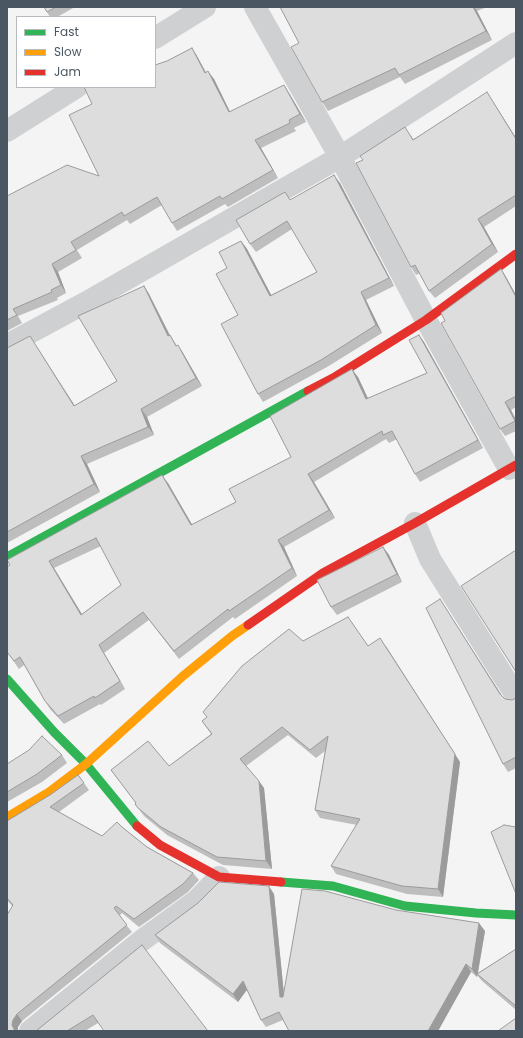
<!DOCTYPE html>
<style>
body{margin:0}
#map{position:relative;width:523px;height:1038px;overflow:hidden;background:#f4f4f4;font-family:Poppins,sans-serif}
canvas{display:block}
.frame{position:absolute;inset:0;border:8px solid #4a5661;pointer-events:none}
.legend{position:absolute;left:16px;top:16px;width:140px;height:72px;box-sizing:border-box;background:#fff;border:1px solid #b7bbc0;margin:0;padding:5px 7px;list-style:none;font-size:12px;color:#4a5661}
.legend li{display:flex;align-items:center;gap:8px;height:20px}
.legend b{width:20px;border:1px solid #b7bbc0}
</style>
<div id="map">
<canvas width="523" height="1038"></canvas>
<div class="frame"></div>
<ul class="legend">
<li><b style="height:5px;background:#30b455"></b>Fast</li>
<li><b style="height:5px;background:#ff9f0a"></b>Slow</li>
<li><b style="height:5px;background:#e5322d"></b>Jam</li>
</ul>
</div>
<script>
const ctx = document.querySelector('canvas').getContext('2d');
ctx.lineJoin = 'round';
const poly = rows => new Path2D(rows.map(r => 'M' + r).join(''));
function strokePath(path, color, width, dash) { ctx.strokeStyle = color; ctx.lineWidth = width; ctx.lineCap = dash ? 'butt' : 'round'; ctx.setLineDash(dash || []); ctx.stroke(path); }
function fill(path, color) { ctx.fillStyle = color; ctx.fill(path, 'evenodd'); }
const street = poly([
 [255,7,340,157,426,320,509,469],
 [155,38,205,7],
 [7,131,77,87],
 [7,345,85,303,340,157,516,43],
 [415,523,430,559,504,677,516,695],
 [30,1031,141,941,196,901,219,877]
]);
const fast = poly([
 [7,557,308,391],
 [7,679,54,732,86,764,137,826],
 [281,882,333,886,405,906,476,913,516,915]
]);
const slow = poly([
 [7,817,49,792,86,764,183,676,232,636,248,625]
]);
const jam = poly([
 [308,391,333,378,426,320,516,254],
 [248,625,323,573,415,523,516,465],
 [137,826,160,845,219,877,281,882]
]);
const wall = poly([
 [44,7,75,7,57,17,50,17],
 [280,7,487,7,477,11,492,40,405,84,400,77,328,111,322,102,299,43],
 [192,48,197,56,206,72,214,79,230,112,289,93,306,122,294,128,296,131,261,148,278,178,228,207,225,204,177,231,172,223,162,205,130,224,127,220,77,250,82,258,58,272,66,293,57,298,58,300,18,316,22,323,7,331,7,196,99,176,155,87,167,61],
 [492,100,516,138,516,206,484,227,498,252,435,298,429,291,420,273,416,275,411,267,411,135,413,139],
 [340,183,394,286,366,300,382,333,327,367,263,402,258,394,238,315,227,268,241,241,247,249,271,295,317,272,292,229,256,252,250,244,290,200],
 [501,269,506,277,516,295,516,407,511,410,516,420,516,431,505,436,500,429,445,321],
 [144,286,149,294,170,335,177,346,183,353,202,386,147,417,154,435,87,464,100,492,7,543,7,348,35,344,75,406,117,381],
 [419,335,424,342,483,448,420,482,415,474,397,439,389,443,386,439,314,482,335,518,284,547,297,576,235,619,233,617,179,659,149,620,104,653,125,689,101,705,100,704,64,724,50,709,45,701,24,665,19,669,7,652,7,567,168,483,192,525,236,502,291,457,358,377,368,399,427,373],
 [101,546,121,585,82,614,54,568],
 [383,547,389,555,402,582,337,615,331,607],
 [445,607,501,695,505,699,512,700,516,698,516,768,508,772,503,764],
 [303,641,368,646,386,646,460,762,443,897,407,894,336,874,331,866,357,825,320,818,315,810,325,751,316,758,288,735,246,766,264,788,272,869,223,865,167,835,144,816,135,804,136,803,111,770,169,766,211,734,202,721],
 [62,755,67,763,42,782,7,802,7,764],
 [78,775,89,790,59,812,102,836,122,827,147,847,193,873,199,880,188,892,139,927,122,913,119,916,132,932,22,1021,18,1027,18,1031,7,1031,12,906,7,900,7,821,50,795],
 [274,894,284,994,396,910,485,931,478,973,516,949,516,1010,482,981,477,975,477,977,471,972,438,1031,289,1031,283,1020,266,1027,261,1020,247,990,238,1002,160,943,155,935],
 [142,945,98,1023,85,1031,36,1031]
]);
const shadedWall = poly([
 [473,7,474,7,477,11,492,40,486,31],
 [192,48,197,56,210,81,205,73],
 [208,71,214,79,234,120,229,112],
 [284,85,289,93,306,122,300,114],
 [487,92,492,100,516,138,516,139],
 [255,140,261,148,278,178,273,170],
 [334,175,340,183,394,286,389,278],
 [478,219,484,227,498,252,492,244],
 [241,241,247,249,276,304,270,296],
 [52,264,58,272,66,293,61,285],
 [501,269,506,277,516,295,516,297],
 [144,286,149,294,174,344,168,336],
 [361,292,366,300,382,333,376,325],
 [419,335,424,342,483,448,478,440],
 [30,336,35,344,80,414,74,406],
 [178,345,183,353,202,386,196,378],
 [352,369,358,377,372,407,366,399],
 [505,402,511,410,516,420,516,422],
 [141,409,147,417,154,435,148,427],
 [81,456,87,464,100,492,94,484],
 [308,474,314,482,335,518,329,510],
 [162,475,168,483,197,533,191,525],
 [278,540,284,547,297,576,292,568],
 [383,547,389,555,402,582,397,574],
 [49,561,54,568,87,623,81,615],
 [440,599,445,607,506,702,500,694],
 [380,638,460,762,443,897,438,889],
 [99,645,104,653,125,689,120,681],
 [259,781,264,788,272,869,266,861],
 [269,886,274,894,285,1005,280,997],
 [479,923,485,931,477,977,472,969],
 [466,964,471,972,438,1031,428,1031],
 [243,981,248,988,238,1002,233,994],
 [17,1014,22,1021,18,1027,18,1031,15,1031,12,1025,13,1020]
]);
const building = poly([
 [44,7,56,7,47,12,44,7],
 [280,7,473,7,486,31,399,75,395,68,322,102,291,47,299,43,280,7],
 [192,48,205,73,208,71,229,112,284,85,300,114,289,120,290,123,255,140,273,170,222,199,220,196,172,223,157,197,124,216,122,212,71,242,76,250,52,264,61,285,51,290,52,292,13,309,17,315,7,320,7,196,67,165,99,176,69,115,92,104,84,87,155,87,155,65,167,61,192,48],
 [487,92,516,139,516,195,478,219,492,244,429,291,415,265,411,267,356,163,363,160,360,156,405,127,413,140,487,92],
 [334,175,389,278,361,292,376,325,321,360,258,394,221,324,238,315,216,274,227,268,219,252,241,241,270,296,317,272,287,221,250,244,236,220,285,192,290,200,334,175],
 [501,269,516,297,516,396,505,402,515,421,500,429,441,323,445,321,441,313,501,269],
 [144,286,168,336,170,335,176,346,178,345,196,378,141,409,148,427,81,456,94,484,7,532,7,348,30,336,74,406,117,381,78,316,144,286],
 [419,335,478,440,415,474,392,431,383,435,382,431,308,474,329,510,278,540,292,568,229,611,228,609,174,651,143,612,99,645,120,681,95,698,94,696,58,716,45,701,20,657,14,661,7,652,7,567,10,565,7,560,162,475,191,525,236,502,229,489,291,457,270,416,352,369,366,399,427,373,409,340,419,335],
 [96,538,121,585,81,615,49,561,96,538],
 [383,547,397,574,331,607,317,580,383,547],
 [516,550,516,672,461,586,516,550],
 [440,599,500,694,505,699,512,700,516,698,516,757,503,764,426,608,440,599],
 [348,617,368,646,380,638,455,754,438,889,402,886,331,866,360,819,315,810,328,736,310,750,282,727,240,759,259,781,266,861,217,857,161,827,138,808,135,804,136,803,111,770,148,741,169,766,212,734,202,721,207,717,203,712,242,666,289,629,303,641,348,617],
 [42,736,62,755,37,774,7,792,7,764,29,750,42,736],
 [78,775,84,783,50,807,102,836,117,822,122,827,147,847,193,873,183,884,134,919,116,906,114,908,127,925,17,1014,13,1020,12,1025,15,1031,7,1031,7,915,13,905,7,898,7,821,50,795,78,775],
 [504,825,516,827,516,894,491,832,504,825],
 [219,882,269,886,280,997,283,997,302,889,325,891,396,910,479,923,472,969,466,964,428,1031,289,1031,279,1012,261,1020,243,981,233,994,155,935,198,903,219,882],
 [142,945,208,1031,104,1031,93,1015,67,1031,36,1031,142,945],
 [516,949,516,1006,477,974,516,949],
 [516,1018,516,1031,498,1031,516,1018]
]);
strokePath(street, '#ced0d2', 22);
strokePath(fast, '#30b455', 9);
strokePath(slow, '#ff9f0a', 9);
strokePath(jam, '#e5322d', 9);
fill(wall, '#bebebf');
fill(shadedWall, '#9b9b9b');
fill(building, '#ddddde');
strokePath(building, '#9b9b9b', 1);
</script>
